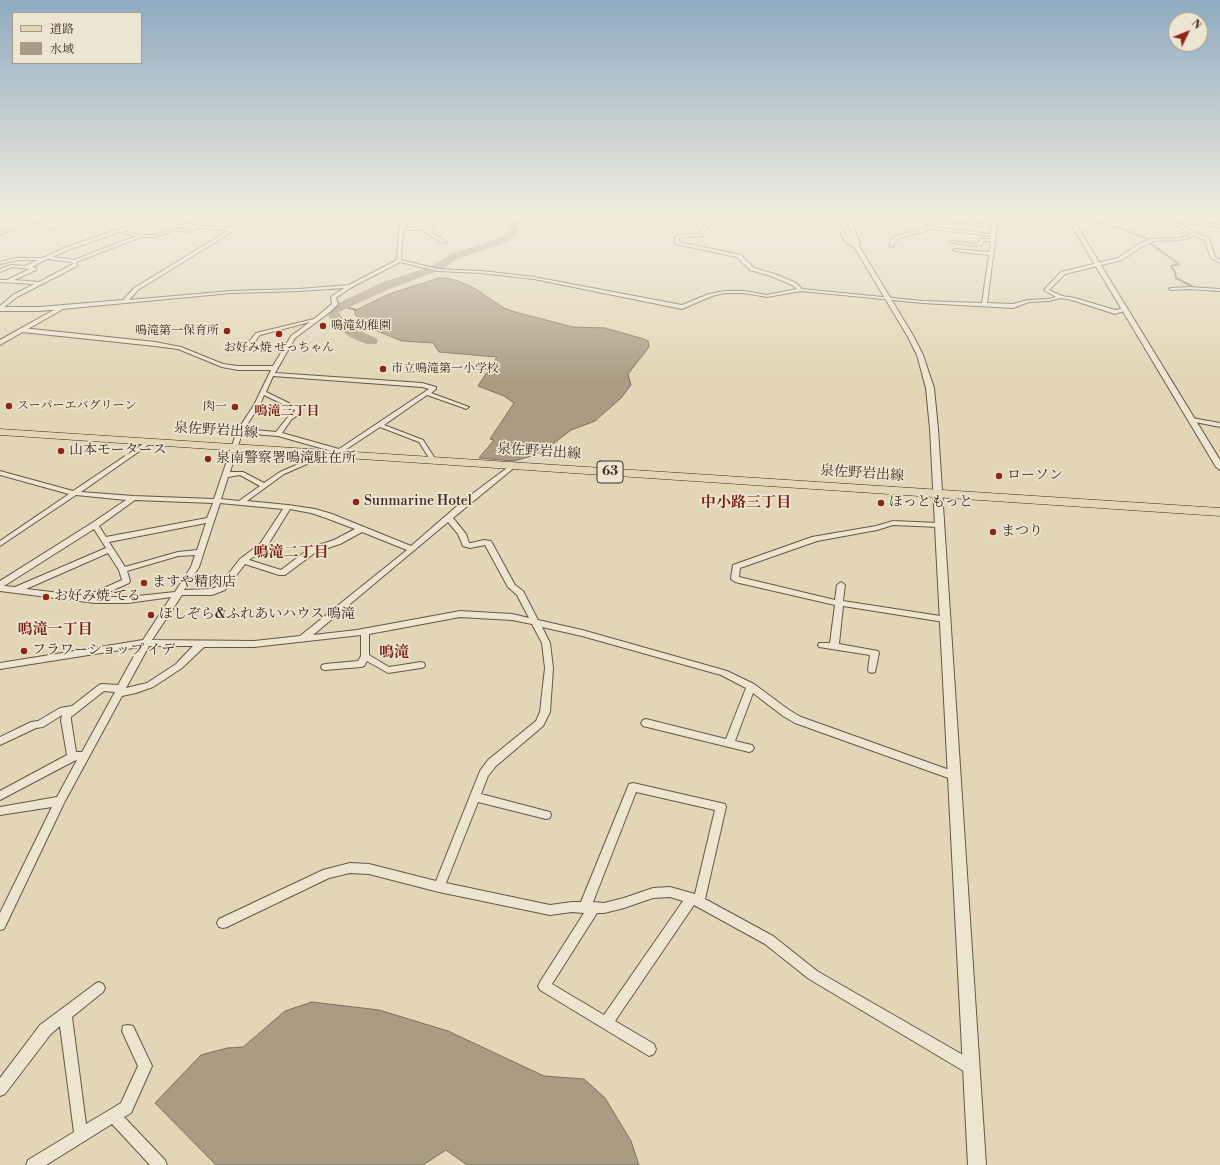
<!DOCTYPE html>
<meta charset="utf-8">
<style>
body{margin:0}
#map{position:relative;width:1220px;height:1165px;overflow:hidden;background:#e1d7b6;font-family:"Libre Bodoni","Noto Serif JP",serif}
canvas{display:block}
.legend{position:absolute;left:12px;top:12px;width:130px;height:52px;box-sizing:border-box;background:#ece5d0;border:1px solid #a59b8a;margin:0;padding:5px 7px;list-style:none;font-size:12px;color:#3a2d20}
.legend li{display:flex;align-items:center;gap:8px;height:20px}
.legend b{width:20px;border:1px solid #a59b8a}
.north{position:absolute;left:1168px;top:12px;width:40px;height:40px;box-sizing:border-box;background:#ece5d0;border:1px solid #a59b8a;border-radius:50%;rotate:47deg;font-size:11px;font-weight:700;line-height:16px;text-align:center;color:#3a2d20}
.north::after{content:'';display:block;margin:auto;width:14px;height:18px;background:#8f2418;clip-path:polygon(50% 0,100% 100%,50% 72%,0 100%)}
</style>
<div id="map">
<canvas width="1220" height="1165"></canvas>
<ul class="legend">
<li><b style="height:5px;background:#e1d7b6"></b>道路</li>
<li><b style="height:11px;background:#a89d83"></b>水域</li>
</ul>
<div class="north">N</div>
</div>
<script>
const ctx = document.querySelector('canvas').getContext('2d');
ctx.lineJoin = 'round';
function fill(path, color) { ctx.fillStyle = color; ctx.fill(path, 'evenodd'); }
const poly = rows => new Path2D(rows.map(r => 'M' + r).join(''));
function strokePath(path, color, width, dash) { ctx.strokeStyle = color; ctx.lineWidth = width; ctx.lineCap = dash ? 'butt' : 'round'; ctx.setLineDash(dash || []); ctx.stroke(path); }
function write(font, color, halo, rows, align = 'center') {
  ctx.font = font + ' "Libre Bodoni","Noto Serif JP",serif'; ctx.lineWidth = 3.5; ctx.setLineDash([]); ctx.textBaseline = 'middle'; ctx.strokeStyle = halo; ctx.fillStyle = color; for (const [text, x, y, turn = 0] of rows) {
    ctx.save(); ctx.translate(x, y); ctx.rotate((+turn || 0) * Math.PI / 180); ctx.textAlign = isNaN(turn) ? turn : align; if (halo) ctx.strokeText(text, 0, 0); ctx.fillText(text, 0, 0); ctx.restore();
  }
}
const water = poly([
 [439,278,447,278,458,281,474,288,504,308,515,312,573,327,605,328,644,339,648,341,649,347,628,374,631,385,621,398,595,421,571,430,544,451,528,457,514,461,479,458,494,440,490,439,514,403,504,396,478,386,497,357,439,352,433,343,402,341,370,328,363,324,355,314,355,311,362,307,389,294,439,278],
 [312,1002,379,1010,448,1031,544,1076,584,1079,605,1098,631,1141,639,1165,467,1165,446,1150,423,1165,216,1165,155,1103,201,1055,227,1048,243,1047,285,1011,312,1002]
]);
const stream = poly([
 [1094,218,1095,221,1117,227,1150,240,1151,244,1179,264,1171,266,1175,272,1176,278,1197,289],
 [342,306,356,310]
]);
const river = poly([
 [511,218,521,218,517,226,519,228,516,234,508,242,459,258,440,270,389,289,339,312,343,319,360,331,376,338,378,341,376,344,366,344,350,337,333,324,326,311,328,308,381,283,432,266,451,254,500,238,507,232,509,228,507,226,511,218]
]);
const minor = poly([
 [143,218,148,218,136,226,123,231,140,235,156,235,175,228,187,230,193,227,170,222,169,218,173,218,173,220,198,226,233,228,248,218,252,218,235,230,138,290,129,300,231,291,299,289,349,285,397,260,399,230,401,224,406,218,410,218,404,228,435,226,435,228,428,229,429,231,447,242,443,243,426,233,424,229,403,230,401,260,438,269,481,271,534,277,682,305,709,294,725,291,744,291,767,295,797,289,792,285,771,276,750,270,737,257,675,244,675,238,679,235,699,234,701,230,708,222,709,218,713,218,712,222,704,231,703,236,682,237,679,239,679,242,741,255,754,268,775,274,796,283,802,289,923,301,982,303,989,255,955,251,953,250,955,249,989,252,991,241,984,241,982,245,976,246,949,242,951,241,976,244,978,243,980,239,990,239,991,236,933,229,931,228,925,231,900,238,895,241,893,247,889,246,891,239,896,236,923,229,930,225,913,220,913,218,919,218,918,219,933,223,942,218,947,218,932,227,991,234,992,227,949,221,951,220,993,225,994,218,998,218,987,303,1013,304,1028,300,1049,299,1056,297,1044,290,1061,272,1118,258,1139,244,1151,239,1180,238,1191,235,1188,231,1170,223,1168,221,1152,218,1163,218,1220,225,1220,227,1174,222,1190,229,1195,233,1209,238,1215,257,1220,260,1220,263,1211,258,1205,240,1195,236,1180,240,1154,241,1143,246,1122,260,1065,274,1049,290,1062,296,1075,298,1115,310,1124,308,1127,310,1115,314,1072,300,1061,298,1049,301,1029,302,1013,308,923,303,801,291,767,297,744,293,725,293,712,296,682,309,534,279,481,273,438,271,400,262,352,287,337,297,336,298,338,304,330,312,295,338,275,373,422,383,436,387,436,389,431,393,469,407,466,409,464,408,427,395,384,425,423,440,436,460,435,461,431,461,419,442,380,427,336,456,333,454,335,452,278,436,242,433,230,472,243,472,264,483,280,472,303,462,317,452,321,452,321,454,307,464,284,474,247,501,288,505,315,509,332,514,411,546,464,500,511,465,515,465,515,467,453,518,466,534,469,543,471,543,484,540,491,541,515,585,523,591,538,620,582,630,727,671,754,684,789,710,801,717,958,773,959,776,958,779,954,780,795,723,783,716,753,693,735,741,752,745,754,748,752,751,749,752,643,726,641,723,643,720,646,719,726,739,746,688,721,675,582,636,542,627,550,643,553,668,550,712,543,726,496,766,488,776,481,794,546,811,550,812,551,815,550,818,546,819,478,802,446,883,550,905,572,902,581,902,629,784,633,783,725,804,726,807,705,899,773,936,817,971,977,1063,979,1068,977,1073,972,1075,967,1073,809,979,765,944,694,905,615,1021,654,1044,656,1049,654,1054,649,1056,540,990,538,986,540,982,584,913,572,912,550,915,439,892,369,874,350,873,329,878,227,927,223,928,219,927,217,923,219,919,323,870,350,863,369,864,436,881,480,771,488,760,536,721,540,712,545,668,542,643,532,624,512,620,460,617,369,634,369,655,389,667,421,662,424,663,425,665,424,667,421,668,388,673,367,661,364,666,361,667,325,670,322,669,321,667,322,665,325,664,358,661,361,656,361,635,254,647,204,647,182,668,153,687,136,693,122,696,64,803,4,929,0,930,0,913,52,807,0,815,0,807,57,797,77,760,74,761,0,800,0,791,67,755,61,720,62,715,43,727,36,728,0,745,0,737,31,722,38,721,60,708,72,706,99,685,102,684,118,685,139,647,0,669,0,663,143,640,171,597,128,603,95,603,0,591,0,581,92,523,126,500,76,495,0,546,0,541,69,494,0,475,0,471,73,491,149,440,152,442,151,443,81,492,133,496,214,499,237,431,254,405,271,370,238,370,222,367,178,349,155,346,22,332,19,330,22,328,155,342,181,347,223,364,238,366,273,366,291,336,310,322,260,335,249,349,245,349,244,348,256,333,314,319,332,304,331,297,344,288,299,291,231,293,40,311,0,311,0,306,13,295,34,284,0,282,0,280,7,280,30,269,12,267,0,272,0,269,11,265,25,266,38,260,17,260,0,264,0,262,17,258,43,258,64,248,134,224,143,218],
 [198,228,229,230,134,288,123,300,40,307,4,307,17,297,77,266,76,262,141,237,156,237,175,230,187,232,198,228],
 [119,232,136,236,74,260,52,257,68,250,119,232],
 [47,259,72,262,73,264,39,282,14,280,36,270,36,268,32,267,47,259],
 [273,376,422,387,429,389,339,449,282,433,291,420,300,413,301,409,266,392,273,376],
 [264,395,295,410,295,411,287,418,276,432,244,429,260,405,264,395],
 [240,475,260,486,239,501,221,499,228,477,240,475],
 [135,500,213,503,207,518,106,537,99,526,135,500],
 [220,503,283,509,260,544,240,559,219,586,211,589,184,590,199,567,220,503],
 [290,509,311,513,326,518,355,529,334,540,310,548,281,570,249,560,266,548,290,509],
 [448,522,458,534,463,546,470,548,485,545,508,587,517,595,529,618,512,614,460,611,357,630,313,635,448,522],
 [206,523,197,550,178,552,125,567,109,542,206,523],
 [94,529,106,548,15,587,4,586,94,529],
 [362,532,407,550,300,636,254,641,152,640,182,595,212,595,225,590,245,564,279,575,285,575,316,552,340,544,362,532],
 [108,553,119,570,122,580,86,596,26,589,108,553],
 [195,555,191,567,175,592,128,597,98,597,129,583,130,581,127,571,178,556,195,555],
 [149,646,193,646,176,664,147,683,126,688,149,646],
 [104,691,115,692,82,752,76,752,71,720,71,717,104,691],
 [636,792,715,810,695,894,670,887,653,888,624,898,604,903,593,902,636,792],
 [670,897,683,901,604,1015,552,984,597,913,604,913,624,908,653,898,670,897],
 [831,218,835,218,850,240,855,244,856,242,845,218,849,218,860,242,859,248,855,248,846,242,831,218],
 [33,223,55,229,53,230,33,225,0,234,0,232,33,223],
 [1189,287,1220,289,1220,291,1189,289,1171,290,1169,289,1171,288,1189,287],
 [1192,418,1220,423,1220,427,1190,421,1189,420,1192,418],
 [893,521,939,523,943,525,939,527,893,525,877,530,817,541,740,568,739,577,835,600,837,585,841,582,845,585,843,601,947,617,948,619,944,622,843,606,839,644,878,651,879,653,875,672,872,673,869,672,868,670,870,655,819,647,818,645,819,643,830,643,835,605,735,582,731,579,733,565,812,537,876,526,893,521],
 [99,982,103,984,105,988,103,992,72,1017,86,1124,121,1103,138,1066,122,1031,123,1026,128,1025,133,1026,152,1066,131,1113,124,1117,165,1160,167,1165,150,1165,112,1124,46,1165,26,1165,28,1160,74,1132,60,1026,50,1035,5,1094,0,1096,0,1078,40,1025,95,984,99,982]
]);
const tertiary = poly([
 [837,218,842,218,914,337,923,355,934,388,938,429,986,1165,968,1165,930,429,926,388,917,355,908,337,837,218],
 [1067,218,1072,218,1220,460,1220,470,1216,467,1067,218],
 [61,306,64,308,63,309,0,345,0,340,61,306]
]);
const primary = poly([
 [0,429,1220,508,1220,516,0,435,0,429]
]);
const markers = [
 [323,326,4,"#8f2418"],
 [227,331,4,"#8f2418"],
 [279,334,4,"#8f2418"],
 [383,369,4,"#8f2418"],
 [9,406,4,"#8f2418"],
 [235,407,4,"#8f2418"],
 [61,451,4,"#8f2418"],
 [208,459,4,"#8f2418"],
 [999,476,4,"#8f2418"],
 [356,502,4,"#8f2418"],
 [881,503,4,"#8f2418"],
 [993,532,4,"#8f2418"],
 [144,583,4,"#8f2418"],
 [46,597,4,"#8f2418"],
 [151,615,4,"#8f2418"],
 [24,651,4,"#8f2418"]
];
const farPoinames = [
 ["鳴滝幼稚園",331,326],
 ["鳴滝第一保育所",219,331,"right"],
 ["お好み焼 せっちゃん",279,348,"center"],
 ["市立鳴滝第一小学校",391,369],
 ["スーパーエバグリーン",17,406],
 ["肉一",227,407,"right"]
];
const farNeighbourhoodnames = [
 ["鳴滝三丁目",287,412]
];
const shields = [
 [610,472,26]
];
const shieldNames = [
 ["63",610,472]
];
const streetNames = [
 ["泉佐野岩出線",216,431,4],
 ["泉佐野岩出線",539,452,4],
 ["泉佐野岩出線",862,474,4]
];
const poiNames = [
 ["山本モータース",69,451],
 ["泉南警察署鳴滝駐在所",216,459],
 ["ローソン",1007,476],
 ["Sunmarine Hotel",364,502],
 ["ほっともっと",889,503],
 ["まつり",1001,532],
 ["ますや精肉店",152,583],
 ["お好み焼 てる",54,597],
 ["ほしぞら&ふれあいハウス 鳴滝",159,615],
 ["フラワーショップ イデ",32,651]
];
const neighbourhoodNames = [
 ["中小路三丁目",746,503],
 ["鳴滝二丁目",291,553],
 ["鳴滝一丁目",55,630],
 ["鳴滝",394,653]
];
fill(water, '#a89d83');
strokePath(water, '#7c705b', 1);
strokePath(stream, '#7c705b', 2);
fill(river, '#a89d83');
strokePath(minor, '#645846', 2);
strokePath(tertiary, '#645846', 2);
strokePath(primary, '#3a2d20', 1);
fill(minor, '#ece5d0');
fill(tertiary, '#ece5d0');
fill(primary, '#e1d7b6');
const sky = ctx.createLinearGradient(0, 0, 0, 381);
sky.addColorStop(0, '#8eabc0');
sky.addColorStop(0.57, '#f2edde');
sky.addColorStop(1, '#f2edde00');
ctx.fillStyle = sky;
ctx.fillRect(0, 0, 1220, 381);
for (const [x, y, r, color] of markers) { const dot = new Path2D(); dot.arc(x, y, r, 0, 2 * Math.PI); ctx.fillStyle = color; ctx.fill(dot); strokePath(dot, '#ece5d0', 1.5); }
write('12px', '#3a2d20', '#ece5d0', farPoinames, 'left');
write('bold 13px', '#7a1f14', '#ece5d0', farNeighbourhoodnames);
for (const [x, y, w] of shields) { const box = new Path2D(); box.roundRect(x - w / 2, y - 11, w, 22, 3); ctx.fillStyle = '#ece5d0'; ctx.fill(box); strokePath(box, '#3a2d20', 1); }
write('bold 13px', '#3a2d20', null, shieldNames);
write('14px', '#3a2d20', '#ece5d0', streetNames);
write('14px', '#3a2d20', '#ece5d0', poiNames, 'left');
write('bold 15px', '#7a1f14', '#ece5d0', neighbourhoodNames);
</script>
